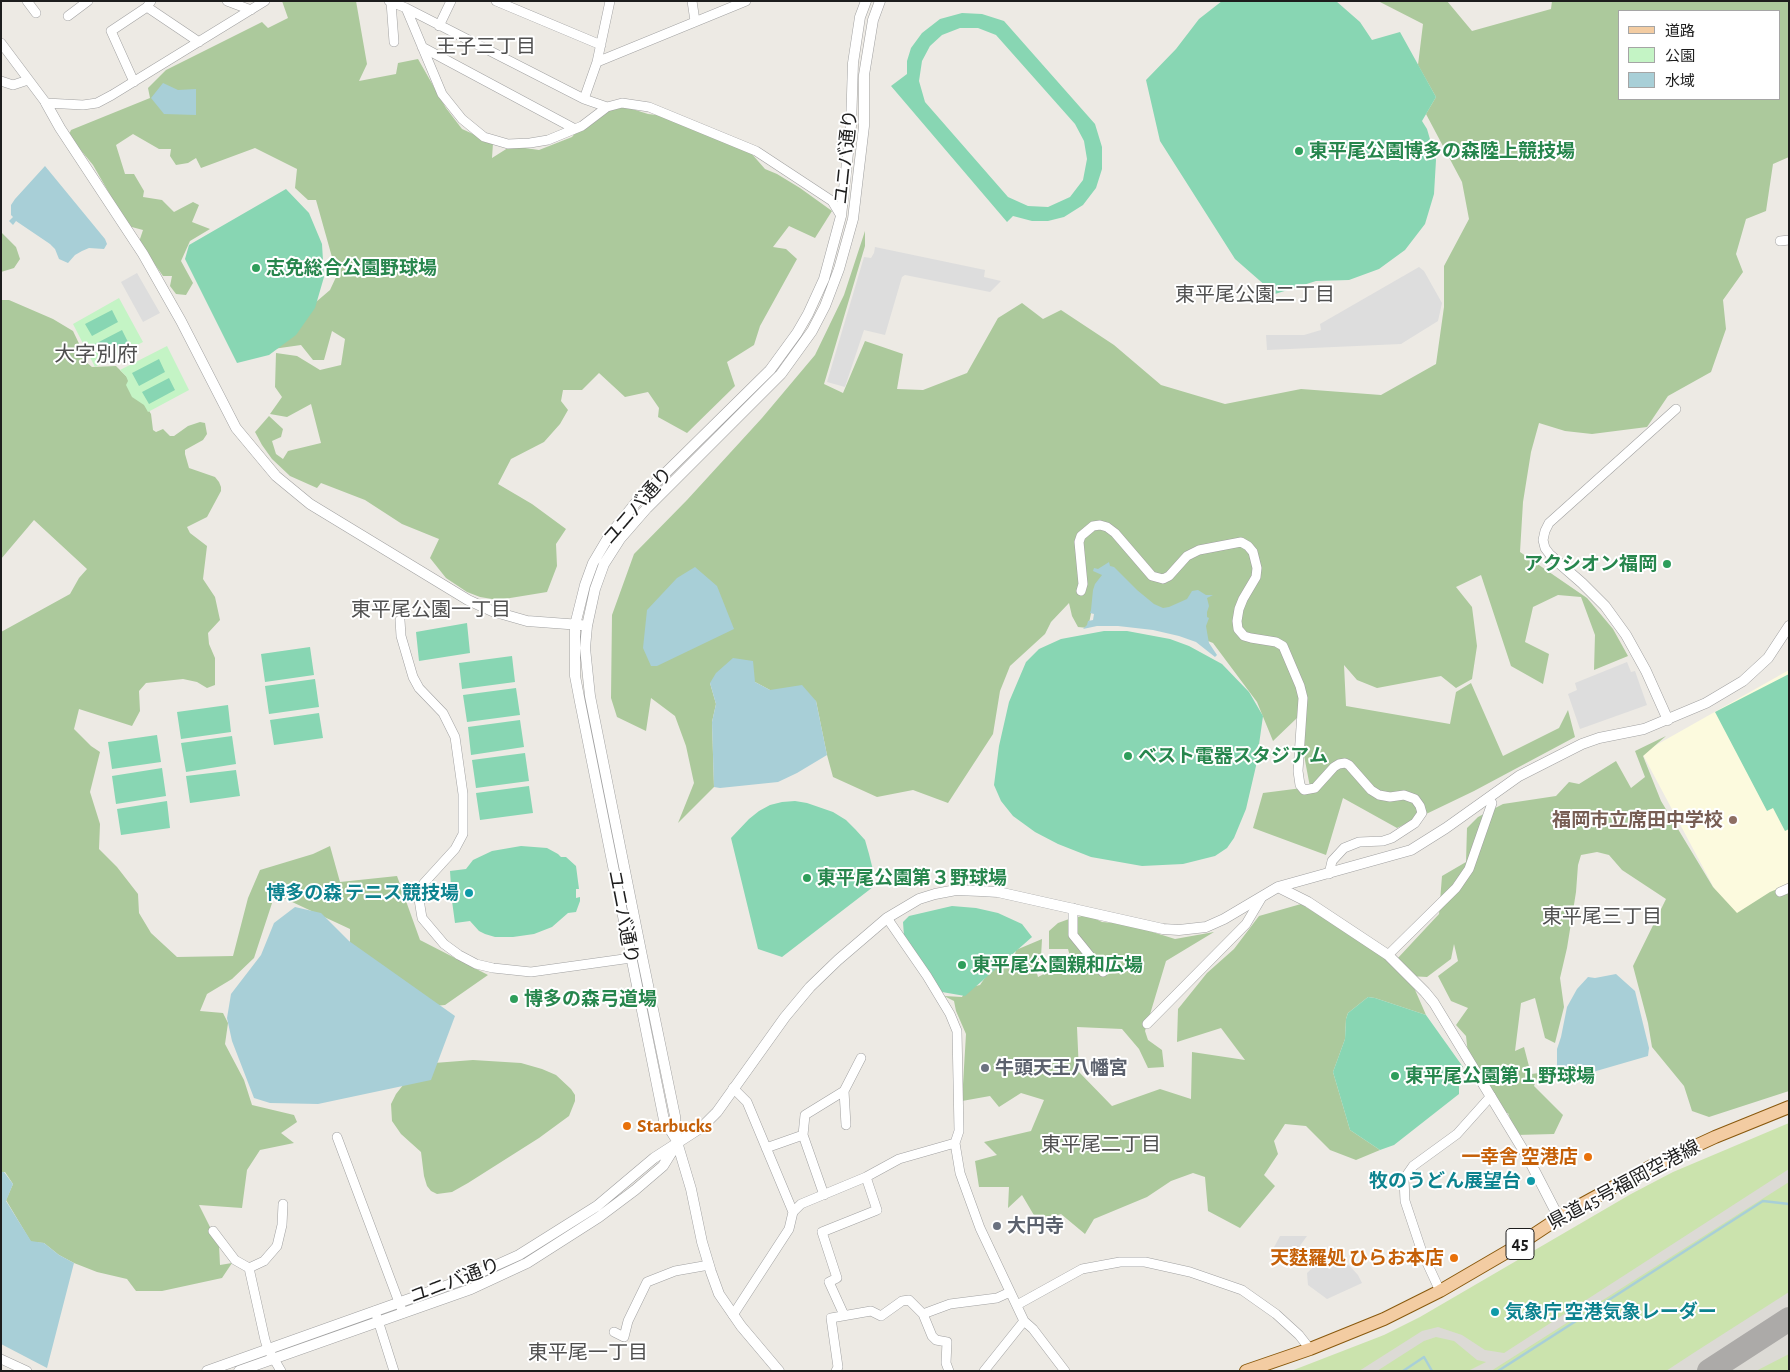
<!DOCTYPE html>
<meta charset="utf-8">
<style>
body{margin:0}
#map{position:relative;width:1790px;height:1372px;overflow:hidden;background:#edeae4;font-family:"Alegreya Sans","Noto Sans JP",sans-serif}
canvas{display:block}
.frame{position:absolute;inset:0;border:2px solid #1d1d1d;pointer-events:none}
.legend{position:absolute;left:1618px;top:10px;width:162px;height:90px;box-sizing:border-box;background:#fff;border:1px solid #a5a5a5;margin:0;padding:6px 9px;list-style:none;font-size:15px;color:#1d1d1d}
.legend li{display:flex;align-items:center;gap:10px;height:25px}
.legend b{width:25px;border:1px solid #a5a5a5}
</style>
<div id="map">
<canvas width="1790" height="1372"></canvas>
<div class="frame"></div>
<ul class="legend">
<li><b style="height:6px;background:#f3cca2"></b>道路</li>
<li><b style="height:14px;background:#c4f4c5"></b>公園</li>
<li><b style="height:14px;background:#a8cfd7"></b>水域</li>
</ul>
</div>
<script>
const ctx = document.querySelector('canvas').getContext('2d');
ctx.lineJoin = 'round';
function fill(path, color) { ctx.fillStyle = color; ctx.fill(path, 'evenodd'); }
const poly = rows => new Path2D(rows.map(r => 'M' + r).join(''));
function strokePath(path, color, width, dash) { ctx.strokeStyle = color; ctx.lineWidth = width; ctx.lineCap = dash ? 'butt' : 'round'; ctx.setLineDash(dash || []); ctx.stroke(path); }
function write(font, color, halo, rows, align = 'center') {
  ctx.font = font + ' "Alegreya Sans","Noto Sans JP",sans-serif'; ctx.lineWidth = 4; ctx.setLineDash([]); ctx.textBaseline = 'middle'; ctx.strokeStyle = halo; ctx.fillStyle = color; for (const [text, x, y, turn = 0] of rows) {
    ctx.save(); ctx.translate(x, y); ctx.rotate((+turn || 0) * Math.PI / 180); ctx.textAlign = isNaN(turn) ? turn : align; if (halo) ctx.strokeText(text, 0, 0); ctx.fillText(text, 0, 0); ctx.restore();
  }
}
const education = poly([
 [1789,670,1789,887,1730,918,1642,753]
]);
const airport = poly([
 [1789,1124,1789,1371,1294,1371,1329,1359,1408,1325,1482,1284,1647,1186]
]);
const grass = poly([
 [1789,1123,1789,1169,1504,1353,1485,1350,1462,1335,1438,1327,1422,1331,1359,1371,1291,1371,1384,1335,1420,1317,1631,1194,1673,1172],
 [1789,1182,1789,1292,1695,1352,1666,1371,1491,1371],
 [1436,1337,1454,1341,1477,1360,1486,1362,1468,1371,1377,1371,1424,1341],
 [1789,1354,1789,1371,1756,1371]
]);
const forest = poly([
 [282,1,356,1,367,64,359,81,396,74,398,63,418,59,446,108,462,129,493,143,492,158,511,146,539,150,572,137,591,114,626,107,648,114,665,116,751,153,765,169,777,174,800,188,832,211,815,238,789,226,773,247,786,249,797,259,760,326,754,345,727,362,735,386,687,433,658,417,659,408,648,392,625,397,599,373,582,390,563,390,561,401,568,410,560,424,544,442,511,459,498,484,532,504,566,529,556,544,557,566,547,592,498,600,480,597,467,592,446,578,430,558,439,539,402,524,365,500,321,483,317,488,290,476,272,459,262,445,255,432,269,416,283,429,281,437,272,441,276,454,283,459,288,451,321,443,311,404,287,417,270,414,282,397,275,387,276,353,297,356,320,370,341,365,345,339,332,331,324,360,313,360,301,345,273,349,309,308,330,290,337,275,316,200,308,200,295,188,297,169,255,148,201,168,196,158,188,163,176,165,170,156,171,149,159,149,133,134,116,145,125,174,134,174,144,191,143,197,162,200,174,212,193,202,199,205,192,222,210,229,190,241,181,261,193,283,186,295,176,294,170,286,172,276,163,276,139,242,143,230,128,226,93,165,79,148,65,143,71,130,150,98,148,88,166,70,262,22,268,28,288,18],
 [1378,1,1447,1,1472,31,1551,9,1552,1,1789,1,1789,157,1773,164,1766,211,1746,219,1736,254,1743,272,1723,300,1726,329,1711,372,1668,396,1647,427,1592,434,1565,431,1539,423,1531,452,1523,502,1520,552,1587,598,1613,629,1628,656,1594,670,1595,635,1581,597,1558,595,1533,607,1525,642,1549,654,1543,684,1511,666,1481,575,1456,587,1472,607,1477,646,1472,679,1456,688,1441,676,1377,688,1357,680,1344,665,1346,706,1450,724,1456,692,1471,683,1503,756,1559,728,1568,710,1575,737,1474,791,1397,828,1343,798,1326,855,1253,828,1263,793,1310,787,1297,718,1273,741,1257,702,1213,643,1203,639,1170,611,1096,589,1088,628,1078,627,1072,616,1069,603,1051,622,1045,634,1010,666,1000,691,993,734,948,803,913,790,877,797,833,777,827,755,816,701,770,690,755,682,710,683,716,704,712,722,714,787,678,823,694,783,686,746,675,716,651,698,646,731,617,717,611,698,612,615,634,554,687,500,762,418,815,355,844,295,865,231,865,246,824,384,843,393,865,341,903,354,897,389,923,390,967,373,998,318,1022,303,1043,319,1061,310,1114,345,1161,385,1225,404,1301,389,1381,395,1436,364,1444,307,1444,266,1469,219,1462,182,1426,114,1436,97,1418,65,1423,24],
 [1619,11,1779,11,1779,99,1619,99],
 [1,232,16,247,20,259,14,268,1,272],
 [1,300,9,300,53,319,73,331,83,352,85,361,92,367,116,366,129,379,151,414,153,430,156,432,163,429,170,436,174,436,188,426,200,422,205,423,207,434,203,440,185,450,185,454,189,468,215,477,219,482,221,487,221,491,207,517,187,527,190,533,207,546,203,579,215,597,220,620,208,633,209,644,215,658,215,685,207,688,197,682,183,679,146,683,139,691,140,711,132,726,79,709,74,729,91,746,100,752,90,792,100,824,99,849,117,867,138,894,139,913,151,933,177,957,233,956,248,898,260,870,313,854,330,846,340,882,397,876,420,940,488,975,445,1005,391,1010,350,978,350,929,275,894,254,958,232,979,207,994,200,1011,223,1013,228,1023,225,1044,244,1080,252,1105,294,1115,297,1122,281,1133,294,1143,260,1150,247,1170,242,1208,199,1205,219,1245,220,1265,232,1263,222,1278,162,1291,136,1291,127,1279,97,1272,74,1263,59,1255,44,1243,31,1242,6,1200,13,1184,5,1172,1,1172,1,632,70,594,79,578,87,569,34,520,1,559],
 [1666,736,1643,756,1661,801,1713,887,1737,913,1770,892,1789,884,1789,1091,1709,1117,1692,1111,1684,1086,1652,1047,1648,1023,1633,966,1666,899,1622,870,1609,855,1597,852,1581,855,1578,865,1576,892,1567,948,1560,978,1564,1007,1555,1043,1545,1038,1535,998,1521,1003,1515,1051,1524,1047,1531,1074,1539,1073,1534,1086,1563,1115,1554,1134,1516,1135,1508,1113,1498,1114,1469,1063,1466,1036,1456,1025,1468,1008,1451,1001,1438,976,1458,961,1454,944,1451,959,1427,977,1409,976,1426,1015,1375,998,1368,997,1348,1013,1346,1019,1345,1039,1333,1072,1350,1130,1380,1150,1356,1160,1330,1150,1306,1126,1285,1124,1274,1141,1278,1154,1264,1175,1275,1186,1240,1228,1208,1211,1205,1177,1193,1173,1171,1181,1147,1197,1094,1219,1085,1234,1061,1214,1038,1222,1022,1195,1008,1208,1009,1187,979,1187,975,1161,997,1155,984,1142,1031,1131,1044,1100,1021,1093,999,1107,990,1096,962,1101,966,1034,956,1011,954,1001,944,996,962,997,967,988,980,985,993,966,1013,963,1016,950,1042,939,1041,957,1034,963,1038,977,1071,960,1068,949,1049,949,1049,931,1058,923,1069,919,1082,916,1092,917,1102,922,1127,924,1175,939,1214,932,1166,961,1145,1031,1148,1040,1162,1050,1164,1067,1148,1068,1139,1049,1122,1029,1077,1027,1079,1072,1112,1106,1160,1089,1191,1099,1192,1052,1245,1060,1221,1028,1177,1042,1178,1009,1207,973,1234,949,1259,916,1301,904,1369,946,1397,959,1439,914,1442,876,1466,862,1467,828,1478,817,1503,804,1556,796,1569,782,1579,784,1616,761,1631,788,1645,777,1635,751],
 [473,1060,521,1063,542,1069,556,1075,571,1089,575,1095,575,1101,569,1116,539,1138,468,1183,452,1192,437,1194,431,1191,427,1186,424,1176,421,1152,401,1134,392,1121,391,1104,396,1094,411,1075,434,1063]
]);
const park = poly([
 [119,298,143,342,95,367,73,324],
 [167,346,189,390,148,412,144,405,132,397,126,385,128,381,126,376,120,370]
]);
const pitch = poly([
 [1222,1,1336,1,1360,22,1372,40,1400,32,1436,97,1422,121,1427,129,1436,160,1434,194,1425,224,1405,250,1379,269,1349,280,1316,281,1275,294,1235,259,1160,141,1146,80,1176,49,1199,19],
 [962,13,982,14,1004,21,1095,124,1102,147,1102,169,1096,188,1083,205,1064,217,1048,221,1032,221,1013,216,1007,222,891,86,907,74,907,61,911,48,922,33,940,19],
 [960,28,978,28,996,35,1075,124,1084,141,1087,159,1083,180,1070,197,1048,207,1028,206,1008,197,925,102,919,81,922,61,930,46,942,35],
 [286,189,309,213,322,244,324,277,315,308,296,335,269,355,237,363,185,259,189,245],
 [112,310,118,322,92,336,85,324],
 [122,330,128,342,102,356,95,344],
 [159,359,165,372,139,386,132,373],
 [169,378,175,390,149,404,142,392],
 [467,623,470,653,419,661,416,632],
 [1104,631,1127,631,1170,639,1189,646,1222,664,1249,692,1263,716,1256,766,1246,809,1234,838,1227,848,1215,856,1183,864,1142,866,1091,857,1058,844,1035,832,1013,816,1001,801,994,785,999,746,1009,702,1026,662,1039,649,1061,639],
 [310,647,314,675,265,682,261,654],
 [512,656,515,682,462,689,459,663],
 [1789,674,1789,829,1785,831,1773,808,1767,811,1715,712],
 [315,679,319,707,269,714,265,686],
 [516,688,520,715,467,722,463,695],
 [228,705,231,732,181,739,177,712],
 [319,713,323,738,274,745,270,720],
 [520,720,524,747,471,755,468,727],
 [157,735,161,762,112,769,108,742],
 [232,736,236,764,186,772,181,743],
 [525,753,529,781,476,788,472,760],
 [162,768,166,796,116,804,112,776],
 [236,770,240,796,190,803,186,776],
 [529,786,533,813,480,820,476,793],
 [167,801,170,828,121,835,117,809],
 [795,801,807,803,833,812,846,820,855,829,865,840,869,854,873,870,873,887,782,957,758,949,731,838,749,819,759,811,770,805,782,802],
 [521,846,547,848,558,854,561,857,566,857,576,866,579,889,576,889,576,898,580,897,580,901,576,912,568,913,552,927,534,934,513,937,495,937,485,934,479,931,470,921,455,923,452,901,449,901,448,887,451,886,450,871,466,869,473,860,492,851],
 [952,906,976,908,998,913,1022,924,1032,937,965,996,942,992,904,936,903,922,909,916],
 [1368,997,1375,998,1426,1015,1463,1067,1454,1072,1459,1081,1459,1094,1394,1145,1380,1150,1350,1130,1333,1072,1345,1039,1346,1019,1348,1013]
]);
const parking = poly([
 [875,247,985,270,984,277,1001,281,990,292,905,275,902,277,885,335,864,330,845,387,827,382,864,257,871,258,874,253],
 [1419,267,1424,271,1442,303,1438,321,1401,344,1267,350,1266,335,1304,335,1321,330,1320,324],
 [137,273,160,313,143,322,121,282],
 [1627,662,1631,672,1635,671,1647,705,1580,729,1568,694,1577,690,1575,683],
 [1280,1236,1307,1236,1289,1261,1272,1251],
 [1331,1246,1358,1275,1362,1283,1327,1299,1308,1285,1307,1273,1322,1259]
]);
const water = poly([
 [163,83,178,90,196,89,196,115,164,114,151,98],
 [45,166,105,239,107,244,104,249,89,248,82,251,75,255,68,263,59,259,55,249,50,244,16,221,13,225,9,221,13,217,11,215,11,205,15,199],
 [1109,562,1110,566,1114,567,1137,590,1154,604,1163,608,1169,607,1187,599,1192,591,1198,590,1206,595,1213,595,1207,598,1209,606,1207,612,1207,617,1209,618,1206,626,1207,632,1209,643,1217,655,1215,657,1196,642,1179,636,1153,630,1118,626,1097,626,1083,629,1087,625,1088,621,1093,620,1094,614,1090,613,1091,610,1093,590,1095,584,1102,575,1093,571,1094,568,1098,569],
 [695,567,717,586,734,629,657,666,651,666,643,648,647,610,677,578],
 [733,658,753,661,755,682,770,690,802,685,816,701,827,755,797,773,778,782,720,788,714,787,712,722,716,704,710,683,716,673],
 [295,907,321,913,349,941,455,1016,431,1080,318,1104,270,1103,254,1098,232,1041,227,1018,231,994,261,955,274,923],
 [1616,974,1635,991,1649,1048,1648,1056,1579,1076,1557,1078,1557,1049,1561,1037,1567,1007,1577,989,1588,977,1595,978],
 [1,1172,4,1172,13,1184,6,1201,31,1241,44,1243,59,1255,74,1263,47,1368,1,1344]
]);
const stream = poly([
 [1403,1371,1424,1357,1432,1371],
 [1498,1371,1763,1201,1789,1204]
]);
const taxiway = poly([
 [1709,1371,1789,1319]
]);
const minor = poly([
 [27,1,36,13],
 [227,1,251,10],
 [389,1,406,8,584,99,607,107,622,103,649,107,756,151,832,201,841,216],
 [496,1,601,45],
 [692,1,695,21],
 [391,2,394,42],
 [147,7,199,42],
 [406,8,442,94,462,119,484,137,508,144,530,143,548,140,582,126,607,107],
 [68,16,88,1],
 [439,26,451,1],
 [1,43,46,103,83,105,97,103,112,95,265,1],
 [422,47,575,129],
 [597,62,746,1],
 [1,81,13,85,28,80],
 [134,82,111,31,147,7,151,1],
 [584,99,597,62,610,1],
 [1780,241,1789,240],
 [1551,556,1545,548,1543,540,1545,531,1549,523,1676,409],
 [1081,591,1083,584,1079,542,1081,536,1093,526,1100,525,1107,527,1115,533,1152,576,1163,579,1169,576,1187,556,1199,550,1241,542,1248,546,1253,552,1257,568,1256,577,1243,599,1239,609,1237,621,1238,629,1244,636,1251,638,1276,642,1283,646,1300,686,1303,698,1298,771,1300,785,1304,790,1315,788,1334,767,1339,764,1345,763,1349,765,1371,790,1379,795,1390,797,1404,795,1415,799,1420,806,1422,813,1415,823,1392,838,1383,841,1359,842,1344,848,1332,861,1329,874],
 [400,620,401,636,413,677,419,688,443,713,455,737,463,794,463,834,455,849,424,883,418,893,422,918,444,944,459,955,476,964,493,968,531,972,631,958],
 [1780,892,1789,888],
 [1073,908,1073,935,1103,972],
 [887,918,927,976,950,1014,957,1031,959,1131,955,1143,960,1173,980,1228,1024,1321,1033,1329,1065,1371],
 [1388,955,1456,888,1469,869,1492,803,1488,798],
 [1147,1024,1246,924,1262,897],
 [733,1088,747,1102,793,1212],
 [844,1091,846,1125],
 [803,1135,805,1115,844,1091,861,1058],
 [337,1137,403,1313],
 [766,1148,803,1135,824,1195],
 [213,1231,235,1260,249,1268,265,1340,268,1349,281,1371],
 [249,1268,264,1261,277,1246,282,1225,283,1204],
 [1440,1291,1422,1252,1405,1201,1404,1179,1413,1166,1457,1134,1491,1096],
 [1017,1305,1082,1269,1120,1262,1145,1262,1190,1272,1242,1290,1276,1314,1299,1335,1310,1349],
 [375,1311,394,1371],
 [923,1314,932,1336,936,1340,947,1342,946,1363,949,1371],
 [733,1315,789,1229,793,1212,801,1204,866,1177,899,1159,955,1143],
 [844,1315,829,1282,837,1278,822,1232,877,1210,866,1177],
 [614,1332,624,1337,628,1321,647,1282,675,1271,709,1265],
 [1,1359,27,1371],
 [836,1371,838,1367,831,1318,871,1311,881,1316,902,1301,909,1300,923,1314,950,1304,997,1298,1010,1292],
 [984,1371,1024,1321]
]);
const tertiary = poly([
 [46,103,60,128,143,254,181,321,236,428,276,476,310,504,468,600,492,611,527,621,581,625],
 [1551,556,1582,583,1605,606,1626,635,1646,671,1668,720],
 [1278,887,1308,902,1388,955,1425,992,1434,1003,1528,1158,1559,1218],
 [676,1139,664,1120,580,702,575,676,575,625,585,585,593,563,609,536,638,500,770,370,797,333,808,314,824,279,841,216,851,126,853,63,860,17,866,1],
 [207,1371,468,1278,519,1255,597,1206,654,1158,702,1127,717,1112,785,1017,810,987,838,960,887,918,919,899,935,894,956,890,981,891,998,892,1163,929,1179,930,1206,927,1224,919,1278,887,1411,850,1446,828,1519,776,1582,744,1599,738,1644,729,1706,703,1743,681,1768,658,1789,626],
 [239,1371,471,1289,527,1263,599,1217,635,1190,663,1166,676,1145],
 [779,1371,741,1326,719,1294,711,1272,702,1242,691,1189,677,1142,675,1116,642,956,590,696,585,648,587,626,595,589,604,564,620,539,647,508,781,374,812,331,825,306,839,269,853,219,864,126,864,75,873,20,880,1]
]);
const primary = poly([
 [1246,1371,1310,1349,1384,1319,1440,1291,1512,1249,1568,1212,1652,1166,1715,1137,1789,1107]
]);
const markers = [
 [1299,151,5,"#2e9e5b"],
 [256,268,5,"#2e9e5b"],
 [1667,564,5,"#2e9e5b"],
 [1128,756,5,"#2e9e5b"],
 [1733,820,5,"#8d6e63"],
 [807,878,5,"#2e9e5b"],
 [469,893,5,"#0f9aa8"],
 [962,965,5,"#2e9e5b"],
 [514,999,5,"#2e9e5b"],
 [985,1068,5,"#6b7280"],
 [1395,1076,5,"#2e9e5b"],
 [627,1126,5,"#e8710a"],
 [1588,1157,5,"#e8710a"],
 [1531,1181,5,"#0f9aa8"],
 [997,1226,5,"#6b7280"],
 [1454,1258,5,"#e8710a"],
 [1495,1312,5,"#0f9aa8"]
];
const shields = [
 [1520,1244,28]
];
const shieldNames = [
 ["45",1520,1244]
];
const leisureNames = [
 ["東平尾公園博多の森陸上競技場",1309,151],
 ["志免総合公園野球場",266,268],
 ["アクシオン福岡",1657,564,"right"],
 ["ベスト電器スタジアム",1138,756],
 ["東平尾公園第３野球場",817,878],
 ["東平尾公園親和広場",972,965],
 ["博多の森弓道場",524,999],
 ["東平尾公園第１野球場",1405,1076]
];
const streetNames = [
 ["ユニバ通り",846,157,-84],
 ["ユニバ通り",638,506,-49],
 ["ユニバ通り",623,917,79],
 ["県道45号福岡空港線",1624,1185,-28],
 ["ユニバ通り",455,1281,-21]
];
const educationNames = [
 ["福岡市立席田中学校",1723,820]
];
const cultureNames = [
 ["博多の森 テニス競技場",459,893],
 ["牧のうどん展望台",1521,1181],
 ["気象庁 空港気象レーダー",1505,1312,"left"]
];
const worshipNames = [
 ["牛頭天王八幡宮",995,1068],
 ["大円寺",1007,1226]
];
const foodNames = [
 ["Starbucks",637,1126,"left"],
 ["一幸舎 空港店",1578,1157],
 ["天麩羅処 ひらお本店",1444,1258]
];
const neighbourhoodNames = [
 ["王子三丁目",486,47],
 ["東平尾公園二丁目",1255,295],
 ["東平尾公園一丁目",431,610],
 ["東平尾三丁目",1602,917],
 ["東平尾二丁目",1101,1145],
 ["東平尾一丁目",588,1353]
];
const quarterNames = [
 ["大字別府",96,355]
];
fill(education, '#fcfade');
fill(airport, '#dcdad5');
fill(grass, '#cbe3ad');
fill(forest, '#acc99c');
fill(park, '#c4f4c5');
fill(pitch, '#88d6b3');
fill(parking, '#ddd');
fill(water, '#a8cfd7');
strokePath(stream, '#a8cfd7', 2.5);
strokePath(taxiway, '#acaaa8', 24);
strokePath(minor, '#a1a1a1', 10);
strokePath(tertiary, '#a1a1a1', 11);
strokePath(primary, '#89590d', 14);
strokePath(minor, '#fff', 9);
strokePath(tertiary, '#fff', 10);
strokePath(primary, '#f3cca2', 12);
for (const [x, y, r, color] of markers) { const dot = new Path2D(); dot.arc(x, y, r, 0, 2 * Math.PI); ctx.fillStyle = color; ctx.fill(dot); strokePath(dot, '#fff', 2); }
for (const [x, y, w] of shields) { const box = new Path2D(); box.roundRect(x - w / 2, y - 15.5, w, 31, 4); ctx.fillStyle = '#fff'; ctx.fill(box); strokePath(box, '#1d1d1d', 1); }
write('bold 18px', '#1d1d1d', null, shieldNames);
write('bold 19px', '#27864d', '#fff', leisureNames, 'left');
write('19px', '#1d1d1d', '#fff', streetNames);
write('bold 19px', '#785e54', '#fff', educationNames, 'right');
write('bold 19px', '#0d838f', '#fff', cultureNames, 'right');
write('bold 19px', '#5b616d', '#fff', worshipNames, 'left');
write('bold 19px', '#c56008', '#fff', foodNames, 'right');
write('20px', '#505050', '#fff', neighbourhoodNames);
write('21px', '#505050', '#fff', quarterNames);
</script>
